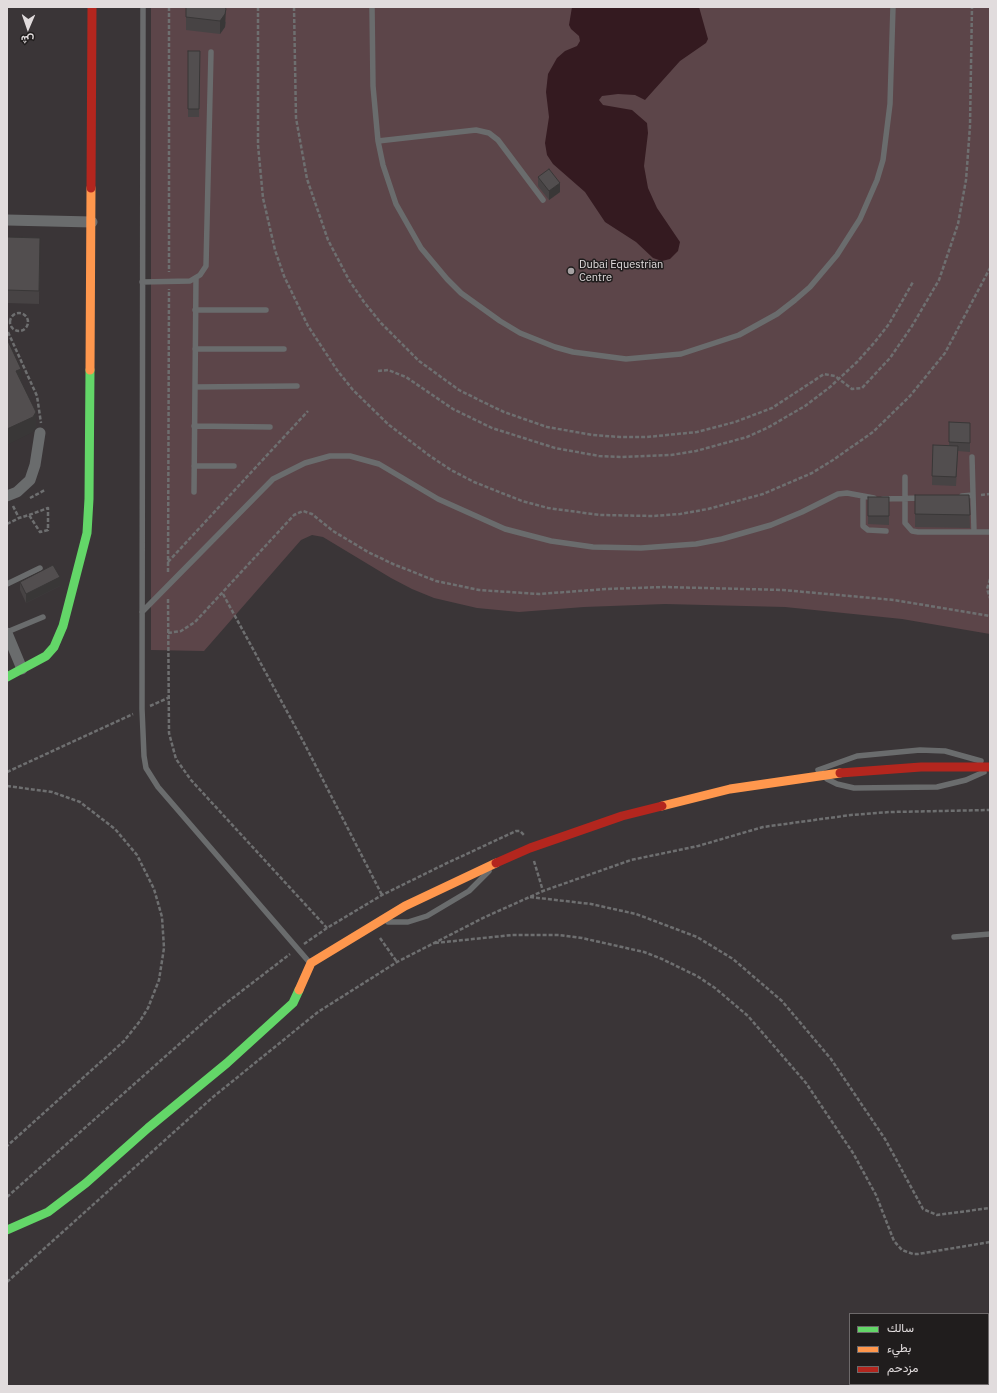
<!DOCTYPE html>
<meta charset="utf-8">
<style>
body{margin:0}
#map{position:relative;width:997px;height:1393px;overflow:hidden;background:#3a3537;font-family:"IBM Plex Sans",Vazirmatn,sans-serif}
canvas{display:block}
.frame{position:absolute;inset:0;border:8px solid #e1dcdd;pointer-events:none}
.legend{position:absolute;left:849px;top:1313px;width:140px;height:72px;box-sizing:border-box;background:#201d1d;border:1px solid #6d696a;margin:0;padding:5px 7px;list-style:none;font-size:12px;color:#e1dcdd}
.legend li{display:flex;align-items:center;gap:8px;height:20px}
.legend b{width:20px;border:1px solid #6d696a}
.north{position:absolute;left:8px;top:8px;width:40px;height:40px;-webkit-text-stroke:3px #201d1d;paint-order:stroke;rotate:182deg;font-size:11px;font-weight:700;line-height:16px;text-align:center;color:#e1dcdd}
.north::after{content:'';display:block;margin:auto;width:14px;height:18px;background:#e1dcdd;clip-path:polygon(50% 0,100% 100%,50% 72%,0 100%)}
</style>
<div id="map">
<canvas width="997" height="1393"></canvas>
<div class="frame"></div>
<ul class="legend">
<li><b style="height:5px;background:#63d668"></b>سالك</li>
<li><b style="height:5px;background:#ff974d"></b>بطيء</li>
<li><b style="height:5px;background:#b3261e"></b>مزدحم</li>
</ul>
<div class="north">ش</div>
</div>
<script>
const ctx = document.querySelector('canvas').getContext('2d');
ctx.lineJoin = 'round';
function fill(path, color) { ctx.fillStyle = color; ctx.fill(path, 'evenodd'); }
const poly = rows => new Path2D(rows.map(r => 'M' + r).join(''));
function strokePath(path, color, width, dash) { ctx.strokeStyle = color; ctx.lineWidth = width; ctx.lineCap = dash ? 'butt' : 'round'; ctx.setLineDash(dash || []); ctx.stroke(path); }
function write(font, color, halo, rows, align = 'center') {
  ctx.font = font + ' "IBM Plex Sans",sans-serif'; ctx.lineWidth = 3; ctx.setLineDash([]); ctx.textBaseline = 'middle'; ctx.strokeStyle = halo; ctx.fillStyle = color; for (const [text, x, y, turn = 0] of rows) {
    ctx.save(); ctx.translate(x, y); ctx.rotate((+turn || 0) * Math.PI / 180); ctx.textAlign = isNaN(turn) ? turn : align; if (halo) ctx.strokeText(text, 0, 0); ctx.fillText(text, 0, 0); ctx.restore();
  }
}
const green = poly([
 [151,7,990,7,990,634,902,619,785,607,665,604,584,607,519,612,477,608,434,598,412,589,391,578,323,537,312,535,301,540,204,651,151,650],
 [990,1342,990,1386,946,1386,948,1384,988,1384,988,1344]
]);
const water = poly([
 [572,7,699,7,708,39,706,43,680,61,645,100,635,95,618,94,602,96,599,100,603,105,632,110,647,123,648,133,644,166,648,188,657,208,680,242,678,251,670,259,662,261,653,258,636,242,605,222,585,192,553,164,547,155,545,143,549,117,546,92,548,74,557,58,565,51,577,46,580,41,579,36,571,29,569,25]
]);
const path = poly([
 [169,7,169,272],
 [258,7,258,145,263,198,275,250,284,276,308,326,337,370,353,390,389,425,430,456,451,470,474,482,522,501,548,508,600,515,653,516,680,514,708,509,763,494,812,473,833,460,873,432,910,396,945,353,990,268],
 [294,7,296,118,307,179,328,240,349,280,364,302,381,323,419,361,459,390,481,401,504,412,547,427,593,435,620,437,647,437,697,432,735,422,772,408,824,374,835,376,852,389,862,388,890,358,912,326,939,280,958,224,966,180,970,126,972,7],
 '10 322a9 9 0 1 1 18 0a9 9 0 1 1-18 0Z',
 [8,332,37,396,41,423],
 [378,371,388,370,406,377,453,409,492,428,555,448,599,456,622,457,671,455,696,451,747,437,767,428,805,406,830,387,857,362,874,343,889,324,913,282],
 [981,495,990,494],
 [30,498,45,490],
 [13,506,19,518],
 [7,524,19,518,29,515,48,508,48,530,40,532,29,515],
 [168,562,308,411],
 [168,572,169,289],
 [990,579,987,589,990,598],
 [223,594,303,741,382,895],
 [168,599,169,733,176,759,191,780,327,928],
 [168,633,181,631,195,622,294,515,303,511,312,514,333,531,368,552,393,564,436,581,479,590,539,594,606,589,665,587,783,590,894,600,990,616],
 [150,706,168,698],
 [7,772,133,714],
 [7,786,52,792,80,802,115,829,137,855,154,889,162,917,164,948,159,980,148,1008,140,1021,124,1041,7,1146],
 [534,861,543,891],
 [530,897,591,904,636,914,697,937,733,959,782,1001,831,1059,885,1139,923,1209,937,1215,990,1208],
 [380,938,397,962],
 [435,943,512,935,559,935,582,938,644,952,662,959,697,976,715,988,748,1016,806,1083,853,1153,876,1195,894,1241,902,1250,913,1254,918,1254,990,1242],
 [304,944,327,928,382,895,445,864,516,831,520,831,525,836],
 [7,1197,221,1007,290,954],
 [7,1282,213,1097,318,1012,397,962,485,917,543,891,631,860,698,846,763,827,851,815,890,812,990,810]
]);
const lane = poly([
 [143,7,142,709,144,756,146,768,158,787,310,963],
 [372,7,373,86,378,141,383,165,396,204,421,248,447,279,461,293,500,321,520,333,555,347,573,352,626,359,681,354,739,335,777,314,795,300,810,287,837,255,860,219,877,180,883,160,890,104,893,7],
 [378,141,476,130,489,133,498,140,543,200],
 [142,282,190,281,200,275,206,266,211,52],
 [195,310,266,310],
 [195,349,284,349],
 [195,387,297,386],
 [194,426,270,427],
 [972,457,974,531],
 [194,466,234,466],
 [905,477,905,523,912,531,918,532,990,532],
 [194,492,196,279],
 [863,496,863,526,868,530,886,531],
 [962,496,973,495],
 [883,499,922,498],
 [7,584,40,568],
 [142,612,273,479,305,463,330,456,350,456,379,464,438,499,505,529,551,541,593,547,641,548,696,544,722,539,771,525,802,512,838,494,847,493,874,498],
 [7,632,43,617],
 [818,770,857,756,920,750,945,751,981,761],
 [827,779,837,784,854,788,937,787,966,780,984,772],
 [388,922,408,922,427,916,469,891,489,871],
 [954,937,990,934]
]);
const street = poly([
 [7,220,92,222],
 [7,496,17,492,30,480,35,465,40,433],
 [7,633,22,669]
]);
const fast = poly([
 [7,677,46,656,54,647,63,626,87,533,89,499,90,370],
 [7,1230,48,1212,86,1183,148,1128,227,1063,293,1003,299,990]
]);
const slow = poly([
 [90,370,91,188],
 [662,806,730,789,840,773],
 [299,990,311,963,405,906,496,863]
]);
const jam = poly([
 [91,188,92,7],
 [840,773,921,767,990,767],
 [496,863,530,848,622,816,662,806]
]);
const wall = poly([
 [186,7,226,22,225,27,220,34,186,30],
 [188,51,200,51,199,117,188,117],
 [538,177,560,192,549,200,538,186],
 [7,237,40,251,39,304,7,303],
 [949,422,970,423,970,452,958,451,956,486,932,485,933,445,949,446],
 [915,495,969,495,970,528,915,527],
 [868,497,889,497,889,525,868,524],
 [20,582,60,586,26,603,20,590]
]);
const shadedWall = poly([
 [226,9,225,27,220,34,220,21],
 [560,183,560,192,549,200,549,191],
 [40,238,40,251,39,304,39,291],
 [21,369,21,384,16,371],
 [36,412,36,428,33,432,7,445,7,429],
 [60,577,60,586,26,603,26,594]
]);
const building = poly([
 [186,7,225,7,226,9,225,14,220,21,186,17,186,7],
 [188,51,200,51,199,109,188,109,188,51],
 [549,169,560,183,549,191,538,177,549,169],
 [7,237,40,238,39,291,7,290,7,237],
 [7,341,8,341,21,369,16,371,36,412,33,417,7,429,7,341],
 [949,422,970,423,970,443,949,442,949,422],
 [933,445,958,446,956,477,932,476,933,445],
 [915,495,969,495,970,515,915,514,915,495],
 [868,497,889,497,889,516,868,516,868,497],
 [53,565,60,577,26,594,20,582,53,565]
]);
const markers = [
 [571,271,4,"#a7a2a3"]
];
const poiNames = [
 ["Dubai Equestrian",579,265],
 ["Centre",579,278]
];
fill(green, '#5c4549');
fill(water, '#341a20');
strokePath(path, '#6e6f70', 2.5, [4, 2]);
strokePath(lane, '#6a6c6d', 5.5);
strokePath(street, '#6a6c6d', 11);
strokePath(fast, '#63d668', 9);
strokePath(slow, '#ff974d', 9);
strokePath(jam, '#b3261e', 9);
fill(wall, '#474344');
fill(shadedWall, '#393737');
fill(building, '#524e4f');
strokePath(building, '#393737', 1);
for (const [x, y, r, color] of markers) { const dot = new Path2D(); dot.arc(x, y, r, 0, 2 * Math.PI); ctx.fillStyle = color; ctx.fill(dot); strokePath(dot, '#201d1d', 1.5); }
write('11px', '#e1dcdd', '#201d1d', poiNames, 'left');
</script>
